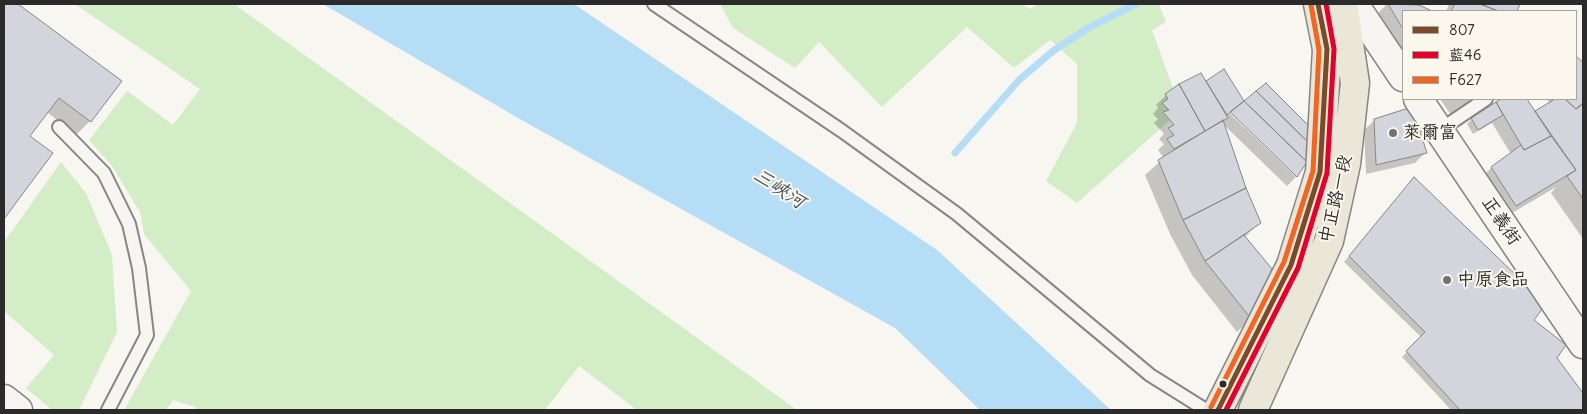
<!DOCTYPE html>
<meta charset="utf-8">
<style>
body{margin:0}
#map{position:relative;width:1587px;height:414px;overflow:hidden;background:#f8f6f0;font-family:Delius,"LXGW WenKai TC",sans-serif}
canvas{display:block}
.frame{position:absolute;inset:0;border:5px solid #2b2b2b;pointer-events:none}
.legend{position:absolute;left:1402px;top:10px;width:175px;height:90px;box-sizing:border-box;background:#fbf7ec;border:1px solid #a8a59f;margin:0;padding:6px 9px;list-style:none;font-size:15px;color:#2b2b2b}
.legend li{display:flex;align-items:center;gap:10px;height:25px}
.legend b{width:25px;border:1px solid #a8a59f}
</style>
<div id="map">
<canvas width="1587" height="414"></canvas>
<div class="frame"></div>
<ul class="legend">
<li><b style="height:6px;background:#7a4b2a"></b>807</li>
<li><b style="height:6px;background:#e4002b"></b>藍46</li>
<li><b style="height:6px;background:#f26522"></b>F627</li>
</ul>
</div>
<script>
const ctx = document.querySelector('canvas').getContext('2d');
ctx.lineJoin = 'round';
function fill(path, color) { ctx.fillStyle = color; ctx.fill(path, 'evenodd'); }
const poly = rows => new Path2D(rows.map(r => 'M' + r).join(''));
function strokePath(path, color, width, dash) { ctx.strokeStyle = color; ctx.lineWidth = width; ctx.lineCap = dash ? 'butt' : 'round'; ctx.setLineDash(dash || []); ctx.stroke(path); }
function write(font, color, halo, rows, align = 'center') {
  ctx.font = font + ' Delius,"LXGW WenKai TC",sans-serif'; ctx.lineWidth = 4; ctx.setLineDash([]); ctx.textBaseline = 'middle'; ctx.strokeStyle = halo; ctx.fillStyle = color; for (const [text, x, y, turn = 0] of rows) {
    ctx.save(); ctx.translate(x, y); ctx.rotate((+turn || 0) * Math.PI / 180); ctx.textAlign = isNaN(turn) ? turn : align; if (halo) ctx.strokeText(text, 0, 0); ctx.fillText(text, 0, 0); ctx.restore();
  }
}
const green = poly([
 [75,4,234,4,797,410,637,410,579,366,545,410,197,410,195,407,173,400,166,410,124,410,191,291,144,234,140,212,112,166,89,140,127,91,173,125,200,89],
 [720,4,1022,4,1030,9,1038,4,1159,4,1166,22,1152,30,1173,88,1168,99,1162,103,1169,110,1163,113,1170,120,1077,203,1046,181,1077,123,1077,64,1050,40,1014,68,967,27,882,107,819,42,795,68,733,28],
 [61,162,86,193,112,255,117,332,79,410,52,410,26,388,54,355,4,311,4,242]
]);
const water = poly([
 [323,4,574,4,937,250,1111,410,980,410,895,328,525,122]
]);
const shadow = poly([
 [4,4,16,4,120,81,90,121,76,135,47,112,29,136,51,153,4,217],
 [1387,4,1419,7,1429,11,1403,11,1403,66,1374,17],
 [1449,4,1518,4,1515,11,1446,11],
 [1576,57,1581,62,1583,58,1583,102,1576,109,1577,110,1583,106,1583,239,1551,193,1556,187,1502,219,1478,181,1492,167,1511,154,1492,123,1473,134,1467,124,1472,119,1504,99,1526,99,1535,113,1550,103,1546,99,1576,99],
 [1224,71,1244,103,1306,161,1296,177,1296,174,1227,107,1225,109,1296,177,1287,186,1223,124,1245,188,1260,222,1245,237,1251,319,1237,332,1192,275,1170,234,1145,175,1164,158,1158,150,1164,144,1159,139,1164,134,1154,123,1158,119,1153,114,1158,108,1156,105,1166,95,1205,83],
 [1440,99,1475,99,1451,115],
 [1375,120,1425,153,1415,163,1366,174,1364,130],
 [1409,184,1532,320,1556,358,1583,395,1583,410,1451,410,1402,357,1421,337,1344,262]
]);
const stream = poly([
 [955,153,1019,80,1053,51,1088,28,1136,4]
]);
const building = poly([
 [4,4,18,4,122,81,91,122,59,98,30,136,53,153,4,219,4,4],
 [1388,4,1419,5,1432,11,1403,11,1403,29,1388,4],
 [1455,4,1480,4,1498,11,1451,11,1455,4],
 [1480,4,1520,4,1517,11,1498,11,1480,4],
 [1576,56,1583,62,1583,61,1583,103,1576,109,1565,99,1576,99,1576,56],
 [1224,69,1244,101,1227,115,1206,81,1224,69],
 [1201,73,1228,118,1205,131,1179,84,1201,73],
 [1266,83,1316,133,1313,147,1256,91,1266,83],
 [1179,84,1205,131,1174,149,1167,139,1174,135,1168,128,1174,125,1163,112,1169,110,1162,103,1168,99,1165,94,1179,84],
 [1256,91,1313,147,1307,162,1244,101,1256,91],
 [1501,99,1527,99,1551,136,1524,150,1496,102,1501,99],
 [1555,99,1565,99,1576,109,1583,104,1583,199,1567,176,1576,170,1535,111,1555,99],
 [1244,101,1307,162,1297,177,1230,112,1244,101],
 [1496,102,1503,115,1478,130,1471,118,1496,102],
 [1412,107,1427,153,1376,165,1374,119,1412,107],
 [1223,120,1246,188,1183,220,1158,160,1223,120],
 [1551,136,1576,170,1516,206,1491,167,1521,145,1524,150,1551,136],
 [1414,177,1546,304,1534,320,1566,345,1557,358,1583,393,1583,410,1460,410,1406,351,1425,332,1349,256,1414,177],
 [1246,188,1261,223,1205,261,1183,220,1246,188],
 [1244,235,1272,269,1252,320,1205,261,1244,235]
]);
const service = poly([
 [654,4,842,131,957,214,1150,375,1206,410],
 [59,127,104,173,129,224,139,268,147,335,108,410],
 [1440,130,1486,99]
]);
const tertiary = poly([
 [1354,4,1403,77],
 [1418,99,1583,344],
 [4,399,18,410]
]);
const primary = poly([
 [1218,410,1291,265,1320,172,1327,49,1318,4],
 [1253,410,1329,241,1346,164,1355,83,1343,4]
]);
const bus1 = poly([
 [1218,410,1291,265,1320,172,1327,49,1318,4]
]);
const bus2 = poly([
 [1226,410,1298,268,1327,173,1334,49,1326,4]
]);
const bus3 = poly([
 [1211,407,1284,262,1313,171,1319,50,1311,5]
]);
const markers = [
 [1393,133,5,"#737270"],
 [1447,280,5,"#737270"],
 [1223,384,4.5,"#2b2b2b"]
];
const poiNames = [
 ["萊爾富",1403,133],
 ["中原食品",1457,280]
];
const streetNames = [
 ["中正路一段",1336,199,-77],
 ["正義街",1501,221,56]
];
const waterNames = [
 ["三峽河",779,189,33]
];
fill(green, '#d3edc6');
fill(water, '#b5ddf6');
fill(shadow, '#0003');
strokePath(stream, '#b5ddf6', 7);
fill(building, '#d2d5db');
strokePath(building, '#878684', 1);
strokePath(service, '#878684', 16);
strokePath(tertiary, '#878684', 31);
strokePath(primary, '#878684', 31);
strokePath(service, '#f6f5f1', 12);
strokePath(tertiary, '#f6f5f1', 28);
strokePath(primary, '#eae7d8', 28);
strokePath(bus1, '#7a4b2a', 5);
strokePath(bus2, '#e4002b', 5);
strokePath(bus3, '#f26522', 5);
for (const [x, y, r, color] of markers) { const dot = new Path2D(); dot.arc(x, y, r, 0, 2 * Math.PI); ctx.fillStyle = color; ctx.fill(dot); strokePath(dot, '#fbf7ec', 2); }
write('18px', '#2b2b2b', '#fbf7ec', poiNames, 'left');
write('18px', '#2b2b2b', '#fbf7ec', streetNames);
write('italic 19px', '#46555e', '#fbf7ec', waterNames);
</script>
